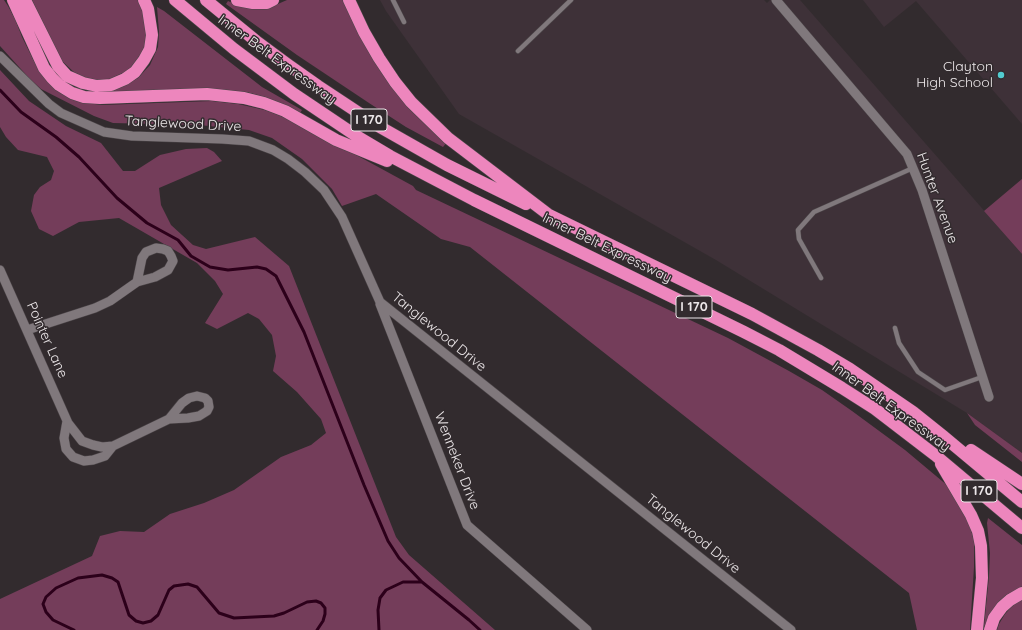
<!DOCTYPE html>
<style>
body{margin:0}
canvas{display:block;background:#322b2e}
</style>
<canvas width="1022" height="630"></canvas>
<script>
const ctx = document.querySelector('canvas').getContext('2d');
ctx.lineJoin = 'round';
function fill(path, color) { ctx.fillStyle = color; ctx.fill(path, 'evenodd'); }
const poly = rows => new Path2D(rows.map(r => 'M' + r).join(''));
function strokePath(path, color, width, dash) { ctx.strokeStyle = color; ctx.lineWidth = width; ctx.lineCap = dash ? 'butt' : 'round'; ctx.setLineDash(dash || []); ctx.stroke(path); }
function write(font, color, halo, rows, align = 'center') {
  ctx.font = font + ' Quicksand,sans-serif'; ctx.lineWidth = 3; ctx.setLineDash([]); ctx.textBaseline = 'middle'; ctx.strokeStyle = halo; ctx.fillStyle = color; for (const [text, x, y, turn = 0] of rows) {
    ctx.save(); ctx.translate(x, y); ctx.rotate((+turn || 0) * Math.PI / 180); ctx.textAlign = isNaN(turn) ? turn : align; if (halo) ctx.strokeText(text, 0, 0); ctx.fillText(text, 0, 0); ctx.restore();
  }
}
const built = poly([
 [380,0,764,0,767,3,770,0,800,0,1022,254,1022,453,967,413,716,260,459,114,386,11],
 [863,0,1022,0,1022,124,916,1,884,27]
]);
const green = poly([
 [0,0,4,0,8,6,15,19,22,37,39,71,81,102,102,105,212,101,238,104,265,110,294,121,413,186,416,190,728,338,789,371,822,390,852,411,905,450,948,486,969,522,974,541,974,567,970,630,917,630,909,593,470,247,441,239,376,194,342,206,332,189,302,159,272,138,249,130,199,125,113,123,94,116,41,89,29,78,0,46],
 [32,0,139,0,147,22,146,44,142,54,129,70,110,79,97,80,87,78,76,74,62,61,56,52],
 [287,0,344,0,359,33,447,142,443,147,406,127,369,103,297,55,226,4,228,1,239,6,255,9,271,7],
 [157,7,164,11,262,87,302,110,300,113,265,97,246,92,225,90,114,93,113,90,124,86,138,78,150,65,158,47,159,32],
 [0,70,29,101,66,126,101,143,123,171,135,171,160,155,186,149,207,148,214,152,222,161,159,188,161,205,171,225,193,245,206,249,255,237,289,266,396,537,409,555,495,630,0,630,0,599,92,556,100,536,120,531,144,532,170,514,204,503,234,490,281,457,311,445,326,433,321,419,297,392,273,371,276,356,272,335,259,319,248,313,217,329,205,323,223,294,215,281,197,263,119,218,79,222,53,236,39,229,31,211,34,195,40,187,51,180,54,171,47,157,18,150,6,137,0,127],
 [1022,179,1022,254,984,211],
 [967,413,1022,453,1022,462,975,425],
 [988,518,1022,545,1022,587,1006,595,999,603,986,625,984,626,989,576,990,553,987,523],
 [1022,599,1022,630,997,630,999,624,1005,614,1013,605]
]);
const stream = poly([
 [0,90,21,112,56,137,79,157,117,198,147,223,178,240,191,256,210,267,228,270,257,267,266,269,276,276,304,332,364,485,388,541,399,558,422,582],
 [74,630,53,620,46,612,43,604,46,597,56,588,78,578,102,575,112,578,118,582,129,615,136,621,143,623,151,621,158,615,169,590,174,586,188,584,197,587,219,613,234,618,274,616,284,613,307,602,316,601,321,603,325,608,325,614,323,621,317,630],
 [379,630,378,610,380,598,386,590,403,582,422,582,469,620,480,630]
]);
const lane = poly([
 [393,0,404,22],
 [518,51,571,0],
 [821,278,799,239,798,230,814,212,913,168],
 [895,328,899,343,918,372,945,390,982,377]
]);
const street = poly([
 [776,0,907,154,922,190,989,397],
 [0,56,49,104,61,113,104,132,132,136,222,139,249,141,273,150,288,159,305,172,324,190,342,217,380,302,791,630],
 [0,270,68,423,82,441,93,445,102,447,113,446,169,419,188,418,199,416,207,411,209,407,208,401,205,398,197,396,189,398,182,403,169,419],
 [380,304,467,525,587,630],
 [27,330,95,308,110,301,137,282,142,258,146,252,156,248,163,249,168,251,171,256,173,261,168,270,155,277,137,282],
 [67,421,64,438,66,449,73,457,84,461,93,460,105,456,113,446]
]);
const highway = poly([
 [13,0,44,68,52,78,59,85,72,93,84,97,100,98,207,94,244,98,264,103,285,111,336,140,387,161],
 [25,0,58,66,67,76,83,83,97,86,111,85,125,79,135,72,144,60,150,49,152,35,148,9,144,0],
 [175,0,234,49,294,94,358,137,390,156,474,200,744,332,779,350,842,388,875,409,935,455,1022,528],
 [206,0,256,41,287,64,318,86,380,127,447,165,526,204],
 [237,0,253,3,267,3,273,0],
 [349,0,364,32,379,58,395,82,411,102,448,138,549,215,752,314,818,350,850,369,913,412,943,436,1022,502],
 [971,450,1022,484],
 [941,464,971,515,978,531,981,546,982,578,977,630],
 [990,630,994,618,1002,607,1010,600,1022,593]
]);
const markers = [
 [1001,75,4,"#52ccd0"]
];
const shields = [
 [369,120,36],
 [694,307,36],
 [979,491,36]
];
const shieldNames = [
 ["I 170",369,120],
 ["I 170",694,307],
 ["I 170",979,491]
];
const streetNames = [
 ["Inner Belt Expressway",277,60,36],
 ["Tanglewood Drive",183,124,3],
 ["Hunter Avenue",937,198,70],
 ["Inner Belt Expressway",607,248,26],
 ["Tanglewood Drive",439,332,39],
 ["Pointer Lane",47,340,66],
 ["Inner Belt Expressway",891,407,36],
 ["Wenneker Drive",457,461,69],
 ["Tanglewood Drive",693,534,39]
];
const poiNames = [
 ["Clayton",993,67],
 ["High School",993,83]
];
fill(built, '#3e3138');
fill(green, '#743d5a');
strokePath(stream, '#2c001a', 3);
strokePath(lane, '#4c4649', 5.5);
strokePath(street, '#4c4649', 10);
strokePath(highway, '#4c4649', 13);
strokePath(lane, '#80787c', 4.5);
strokePath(street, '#80787c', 9);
strokePath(highway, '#ed86bd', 12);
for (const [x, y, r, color] of markers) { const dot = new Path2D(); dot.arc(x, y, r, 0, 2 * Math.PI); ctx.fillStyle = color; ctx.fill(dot); strokePath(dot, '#322b2e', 1.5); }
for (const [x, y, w] of shields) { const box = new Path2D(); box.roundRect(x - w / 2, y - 11, w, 22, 3); ctx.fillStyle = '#322b2e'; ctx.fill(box); strokePath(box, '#ece7e9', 1); }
write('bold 13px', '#ece7e9', null, shieldNames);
write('14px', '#ece7e9', '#322b2e', streetNames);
write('14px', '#ece7e9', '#322b2e', poiNames, 'right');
</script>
